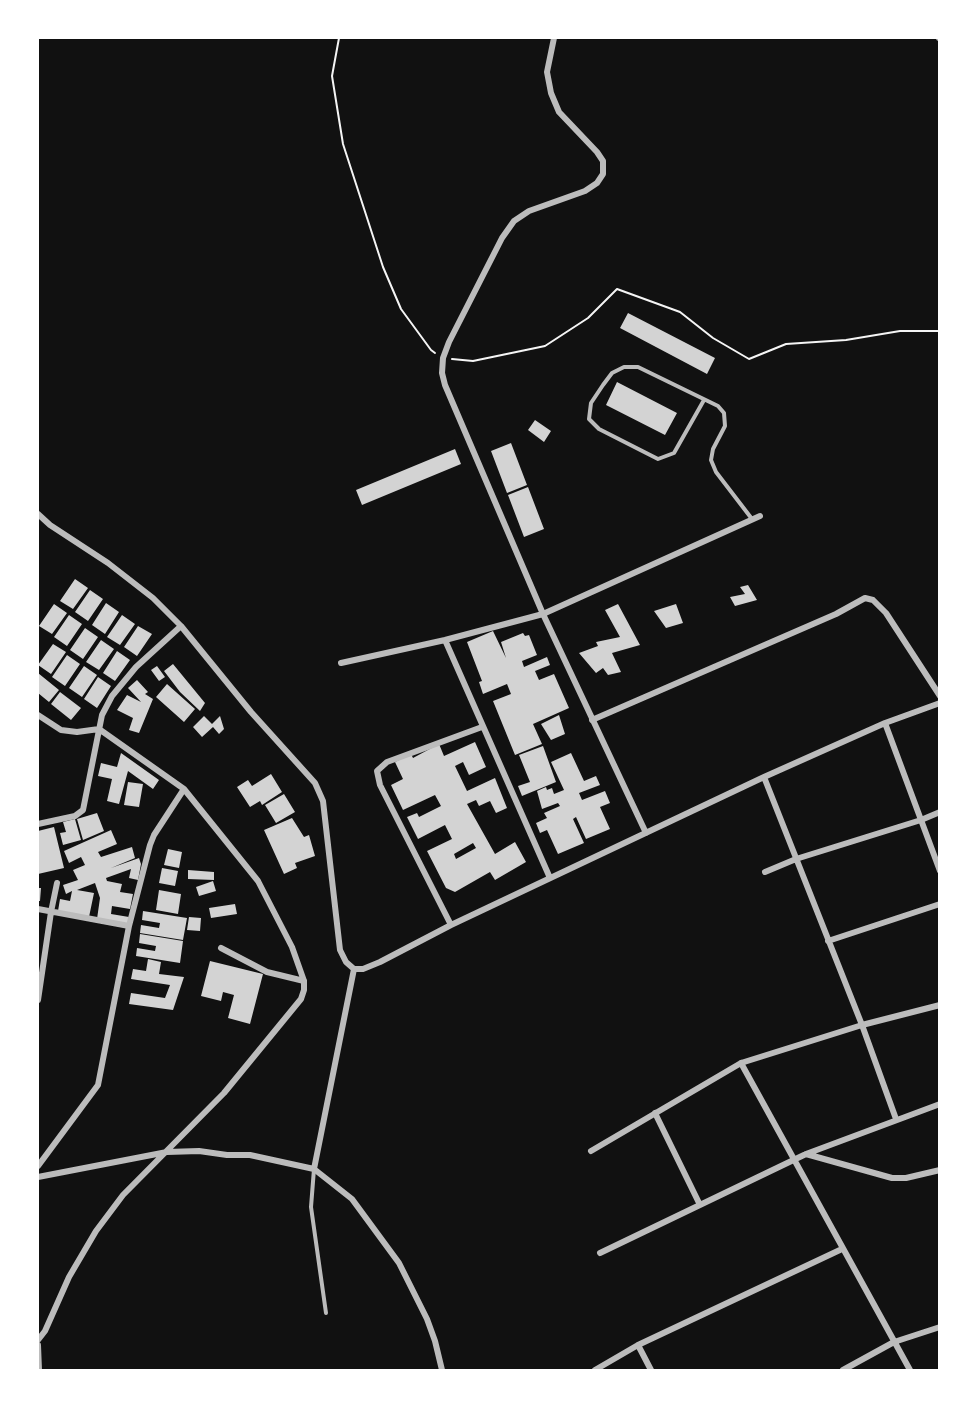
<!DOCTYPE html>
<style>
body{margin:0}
#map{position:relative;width:977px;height:1408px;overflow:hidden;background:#111;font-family:Poppins,sans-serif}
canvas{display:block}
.frame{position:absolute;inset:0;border:39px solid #fff;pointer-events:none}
</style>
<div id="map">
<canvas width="977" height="1408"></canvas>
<div class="frame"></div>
</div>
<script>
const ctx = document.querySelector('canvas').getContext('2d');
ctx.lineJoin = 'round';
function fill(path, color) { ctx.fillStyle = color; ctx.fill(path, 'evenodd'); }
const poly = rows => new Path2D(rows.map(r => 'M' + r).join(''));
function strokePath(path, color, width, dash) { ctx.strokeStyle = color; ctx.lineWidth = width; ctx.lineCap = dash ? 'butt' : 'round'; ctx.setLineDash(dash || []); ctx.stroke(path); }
const building = poly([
 [628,313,715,358,707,374,620,328],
 [617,382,677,413,665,435,606,405],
 [535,420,551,431,544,442,528,430],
 [511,443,527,485,507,493,491,451],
 [455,449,461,464,362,505,356,490],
 [528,487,544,529,524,537,508,495],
 [75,579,88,588,73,609,60,601],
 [748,585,757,600,735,606,730,597,745,594,740,587],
 [90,590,103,599,88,621,75,612],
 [106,603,119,612,105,634,92,625],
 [54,604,67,613,52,634,39,626],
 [618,604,640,645,612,653,621,672,608,675,603,668,596,673,579,653,598,646,596,642,620,637,605,610],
 [676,604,683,623,666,628,654,611],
 [69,615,82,624,67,646,54,637],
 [122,615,135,624,120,645,107,637],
 [138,626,152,634,137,656,124,647],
 [85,628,98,637,83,659,70,650],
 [493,631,506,658,501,642,523,633,525,636,529,635,537,655,522,661,524,667,547,657,550,665,535,671,539,680,554,674,569,708,533,724,542,744,515,755,493,701,511,694,507,684,483,694,479,682,482,681,467,642],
 [101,640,114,649,99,670,86,662],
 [53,644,66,652,51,674,38,665],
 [117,651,130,660,115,681,103,673],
 [67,655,80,664,65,686,52,677],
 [173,664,205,703,200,711,180,692,164,671],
 [84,666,97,675,82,697,69,688],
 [157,666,165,677,159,681,151,670],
 [38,673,59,690,49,702,38,693],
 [98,677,111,686,97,708,84,699],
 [137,680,148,692,145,694,153,699,139,733,129,730,133,718,117,710,127,695,141,702,128,688],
 [167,684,195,709,184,722,156,697],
 [60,692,81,708,71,720,51,704],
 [559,715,565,734,551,740,541,724],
 [204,716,212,724,220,716,224,729,219,734,213,727,202,737,193,727],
 [475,742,486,767,469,775,463,762,455,766,467,791,495,778,507,808,496,813,490,801,479,806,476,800,467,804,495,854,515,842,526,862,495,880,490,872,455,892,446,888,427,851,452,839,445,825,418,839,407,817,417,813,419,817,441,806,435,795,403,810,391,785,403,779,395,762,411,754,413,758,439,744,444,756],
 [473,843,476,848,456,859,454,854],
 [543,746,556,782,522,796,518,786,530,782,519,755],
 [121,753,159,780,153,789,128,771,119,804,107,801,112,779,98,776,101,763,117,767],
 [571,753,584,781,596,776,600,785,579,793,582,800,605,791,610,803,600,807,610,829,586,839,576,817,573,819,584,843,558,854,547,830,540,833,536,823,547,818,544,813,560,806,558,803,542,809,537,791,546,787,547,790,552,788,554,794,564,790,551,762],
 [271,774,282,792,262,805,260,801,250,807,237,787,248,780,252,786],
 [128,782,143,784,139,807,124,805],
 [284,794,295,812,276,823,265,805],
 [97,813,104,831,83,840,77,819],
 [292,818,304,837,309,835,315,856,295,863,297,868,284,874,264,830],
 [75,819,81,840,63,845,60,833,66,832,63,822],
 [54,827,64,868,38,874,38,831],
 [111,830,117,844,98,852,101,857,132,847,135,858,111,868,139,858,141,864,138,880,129,878,131,869,106,878,107,881,122,884,120,892,133,894,130,909,112,906,111,914,129,917,128,924,97,919,100,898,95,883,77,890,94,893,89,917,58,911,60,899,70,901,72,891,66,894,63,885,78,880,73,870,85,865,81,857,69,863,64,851],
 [168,849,182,852,179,868,164,865],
 [162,868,178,871,175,886,159,883],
 [188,870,214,872,214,880,188,879],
 [213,881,216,891,199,896,196,887],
 [38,888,41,888,40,901,38,901],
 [159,890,181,894,178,914,156,910],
 [235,904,237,914,211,918,209,908],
 [143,911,187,918,183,940,140,933,141,925,159,928,160,923,142,920],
 [189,917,201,918,200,931,187,930],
 [140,934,183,941,180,963,136,956,137,948,155,951,156,946,139,943],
 [148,959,161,962,159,974,184,977,173,1010,129,1004,131,993,165,998,170,985,131,979,133,969,146,971],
 [210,961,263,974,250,1024,228,1018,234,995,223,992,221,1001,201,996]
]);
const path = poly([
 [339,38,332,76,343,144,383,267,401,309,431,350,435,353],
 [452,359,473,361,545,346,588,318,617,289,680,312,713,338,749,359,786,344,846,340,900,331,940,331]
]);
const service = poly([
 [704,400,674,453,658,459,599,429,589,419,591,403,603,385,612,373,624,367,638,367,718,406,724,413,725,426,713,449,711,460,716,472,752,519],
 [314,1169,311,1207,326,1313]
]);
const minor = poly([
 [554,38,547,72,551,93,559,112,597,152,603,161,603,174,597,183,585,191,529,211,514,221,502,238,449,342,443,358,442,373,445,385,543,614,646,833],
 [939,38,940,38],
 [38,514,50,525,108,563,153,598,181,626,251,712,315,783,323,801,340,950,346,962,354,969],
 [445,640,550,878],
 [341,663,445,640,543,614,760,516],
 [38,715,61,730,77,732,99,729,184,789,258,881,292,947,304,981,304,990,301,999,224,1093,123,1195,96,1231,69,1277,45,1331,38,1340],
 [592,720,836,614,865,598,873,600,886,613,940,696],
 [885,723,940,871],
 [764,777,862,1025,896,1119],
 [38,824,75,816,83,810,102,715,112,696,136,667,181,626],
 [765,872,796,859,921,820,940,812],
 [38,909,129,926],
 [451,925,380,785,377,771,387,762,482,727],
 [828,941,940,904],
 [221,948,267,972,304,981],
 [354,969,363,969,380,962,451,925,764,777,885,723,940,703],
 [38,1000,51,912,57,883],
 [741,1063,910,1370],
 [655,1113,700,1205],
 [591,1151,741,1063,862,1025,940,1005],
 [806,1154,892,1178,906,1178,940,1170],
 [38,1166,98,1085,129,926,150,845,154,835,184,789],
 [314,1169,354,969],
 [38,1177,167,1152,199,1151,227,1155,250,1155,314,1169,352,1199,399,1263,427,1319,435,1341,442,1370],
 [600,1253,806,1154,940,1104],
 [38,1345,39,1370],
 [638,1345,651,1370],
 [595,1370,638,1345,842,1249],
 [843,1370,894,1342,940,1327]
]);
fill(building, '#d3d3d3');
strokePath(path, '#f5f5f5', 2);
strokePath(service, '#bcbcbc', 4);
strokePath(minor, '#bcbcbc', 6);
</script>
